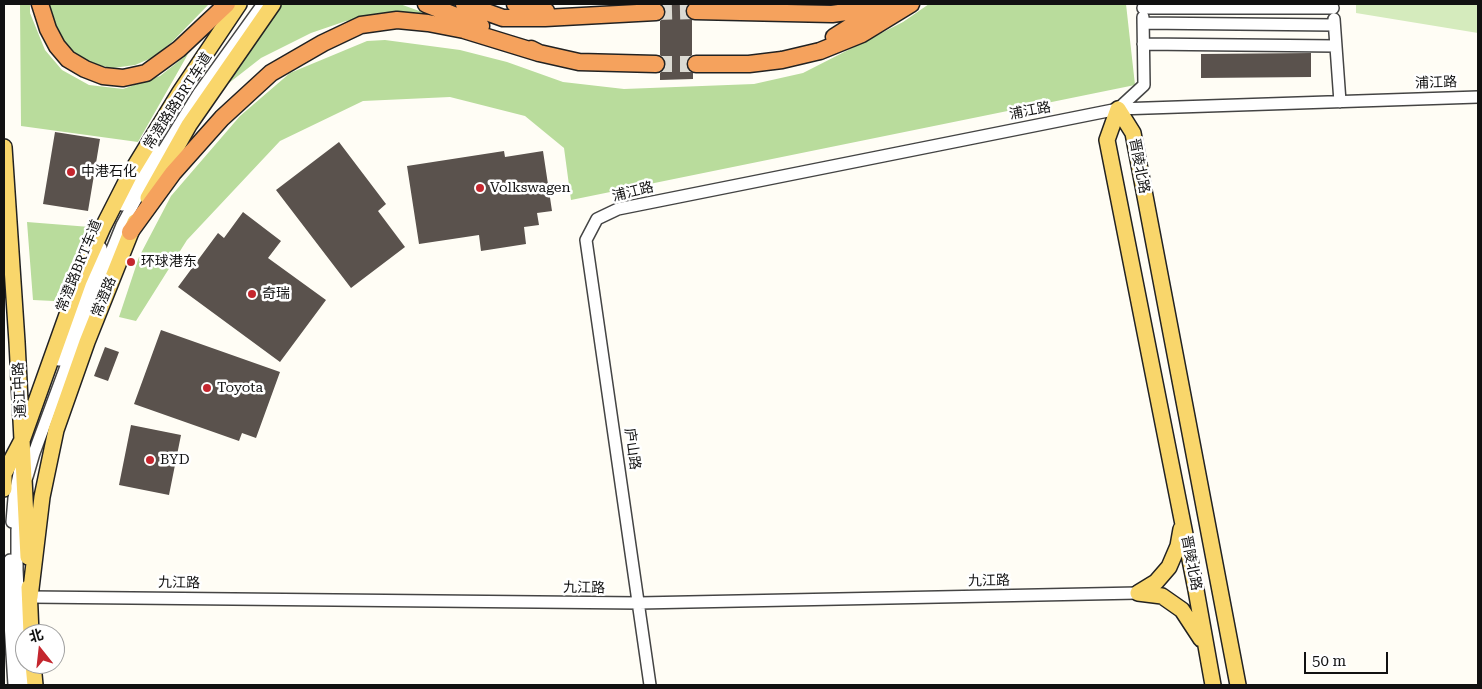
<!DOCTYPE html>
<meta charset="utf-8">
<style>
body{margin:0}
#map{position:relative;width:1482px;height:689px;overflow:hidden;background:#fffdf5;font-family:"Roboto Serif","Noto Sans SC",serif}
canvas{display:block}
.frame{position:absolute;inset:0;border:5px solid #111;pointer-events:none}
.north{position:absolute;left:15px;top:624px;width:50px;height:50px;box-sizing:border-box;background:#fff;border:1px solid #a0a0a0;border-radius:50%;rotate:344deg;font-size:14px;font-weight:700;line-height:20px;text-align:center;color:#111}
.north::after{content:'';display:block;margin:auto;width:18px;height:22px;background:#c4262e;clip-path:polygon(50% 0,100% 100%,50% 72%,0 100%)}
.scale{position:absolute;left:1304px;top:652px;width:84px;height:22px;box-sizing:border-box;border:2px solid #111;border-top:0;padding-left:6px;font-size:15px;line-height:18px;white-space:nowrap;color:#111;-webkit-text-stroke:4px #fff;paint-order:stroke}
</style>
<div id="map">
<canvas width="1482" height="689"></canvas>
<div class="frame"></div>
<div class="north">北</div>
<div class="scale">50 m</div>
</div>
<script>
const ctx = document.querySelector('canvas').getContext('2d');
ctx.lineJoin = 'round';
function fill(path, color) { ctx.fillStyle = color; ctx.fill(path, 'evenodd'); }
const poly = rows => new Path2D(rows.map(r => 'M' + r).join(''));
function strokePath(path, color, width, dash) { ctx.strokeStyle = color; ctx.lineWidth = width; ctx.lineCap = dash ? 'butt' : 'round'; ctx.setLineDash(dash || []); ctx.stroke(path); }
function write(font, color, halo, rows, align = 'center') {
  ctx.font = font + ' "Roboto Serif","Noto Sans SC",serif'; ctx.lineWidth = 5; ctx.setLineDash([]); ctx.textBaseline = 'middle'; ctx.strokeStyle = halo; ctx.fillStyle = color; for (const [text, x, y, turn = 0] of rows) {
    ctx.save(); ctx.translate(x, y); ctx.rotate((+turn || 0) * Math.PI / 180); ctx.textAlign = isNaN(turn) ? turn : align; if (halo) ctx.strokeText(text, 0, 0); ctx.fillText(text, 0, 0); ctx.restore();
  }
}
const green = poly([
 [1356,4,1478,4,1478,33,1356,13]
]);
const forest = poly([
 [20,4,30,4,30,13,45,50,62,70,89,85,123,89,160,76,188,54,138,142,21,126],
 [48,4,209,4,173,41,154,57,135,65,113,68,92,64,73,54,58,35],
 [279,4,400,4,422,12,420,18,385,15,346,21,311,33,261,58,229,83,226,81],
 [929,4,1126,4,1135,85,571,200,564,148,525,116,450,97,363,101,280,141,187,240,136,321,119,317,139,257,171,196,240,116,290,73,367,41,385,40,460,50,507,62,563,82,624,89,754,84,803,73,903,22],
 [27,222,90,227,54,301,33,300]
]);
const building = poly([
 [661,4,689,4,685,11,687,16,692,20,692,55,688,59,686,64,688,69,693,73,693,79,660,80,660,73,664,70,666,64,664,59,660,55,660,21,665,17,666,12],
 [1311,53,1311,77,1201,78,1201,54],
 [55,132,100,139,88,211,43,204],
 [339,142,386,204,378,211,405,247,351,288,276,190],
 [504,151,505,157,543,151,552,211,537,213,539,225,524,227,526,244,481,251,479,235,419,244,407,166],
 [243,212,281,241,268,258,326,300,280,362,178,287,218,233,224,238],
 [161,330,280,372,256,438,242,433,239,441,134,404],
 [105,347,119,352,108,381,94,376],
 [131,425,181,435,169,495,119,485]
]);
const highwayTunnel = poly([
 [656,12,695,11],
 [656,64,696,64]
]);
const minor = poly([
 [1143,8,1333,8],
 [1334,19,1340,102],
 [1143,23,1334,25],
 [1143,44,1336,46],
 [1118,109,1144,85,1143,17],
 [122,205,154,149],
 [59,360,101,248],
 [27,477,34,453,81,326,122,225,155,164,199,93,263,4],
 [21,507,17,530,17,570,23,685],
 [12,522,14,498,20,469],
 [10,560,10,623,14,685],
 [30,597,639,603,1138,593],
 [650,685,586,240,597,219,618,209,1118,109,1478,97]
]);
const major = poly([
 [1118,109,1133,133,1238,685],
 [1118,109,1107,140,1196,590,1213,685],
 [4,147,17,342,28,557],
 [148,198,189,125,273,4],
 [5,472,23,438,79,281,103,227,130,174,180,92,239,4],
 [4,489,4,464],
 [29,587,31,634],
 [1138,593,1162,596,1182,610,1201,639],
 [1138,593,1156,582,1169,567,1178,546,1181,529],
 [30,597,42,497,56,430,87,342,135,222],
 [33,664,35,685]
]);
const highway = poly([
 [40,4,48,29,57,46,68,59,85,69,103,76,123,78,146,73,179,49,227,4],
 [426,4,481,26],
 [464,4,503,18,545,18,656,12],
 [515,4,546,11],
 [695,11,832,14,853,11,867,4],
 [834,37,886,4],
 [531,49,539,53,579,62,656,64],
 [696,64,749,64,782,60,820,51,862,34,911,4],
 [130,232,173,173,222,118,271,73,323,43,361,25,397,20,428,23,464,30,539,53]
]);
const markers = [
 [71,172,5,"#c4262e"],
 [480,188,5,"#c4262e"],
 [131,262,5,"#c4262e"],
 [252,294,5,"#c4262e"],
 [207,388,5,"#c4262e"],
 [150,460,5,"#c4262e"]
];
const streetNames = [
 ["浦江路",1436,83,-2],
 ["常澄路路BRT车道",178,101,-57],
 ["浦江路",1030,111,-11],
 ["晋陵北路",1139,166,79],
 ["浦江路",633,192,-14],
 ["常澄路BRT车道",79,266,-68],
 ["常澄路",104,297,-68],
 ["通江中路",20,390,-93],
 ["庐山路",632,449,82],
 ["晋陵北路",1191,563,79],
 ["九江路",989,581,-1],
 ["九江路",179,583,1],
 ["九江路",584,588,1]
];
const poiNames = [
 ["中港石化",81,172],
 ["Volkswagen",490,188],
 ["环球港东",141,262],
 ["奇瑞",262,294],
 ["Toyota",217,388],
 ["BYD",160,460]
];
fill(green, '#d5ebbd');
fill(forest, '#b9dc9c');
fill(building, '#5a524d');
strokePath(highwayTunnel, '#dbdad3', 16, [16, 8]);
strokePath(minor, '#444', 14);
strokePath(major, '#222', 18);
strokePath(highway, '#222', 19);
strokePath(minor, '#fff', 11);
strokePath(major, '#f9d66b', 15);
strokePath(highway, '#f5a25d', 16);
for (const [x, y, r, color] of markers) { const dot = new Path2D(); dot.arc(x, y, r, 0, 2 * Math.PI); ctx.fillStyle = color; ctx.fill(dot); strokePath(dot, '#fff', 2); }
write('14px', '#111', '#fff', streetNames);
write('14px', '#111', '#fff', poiNames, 'left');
</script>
